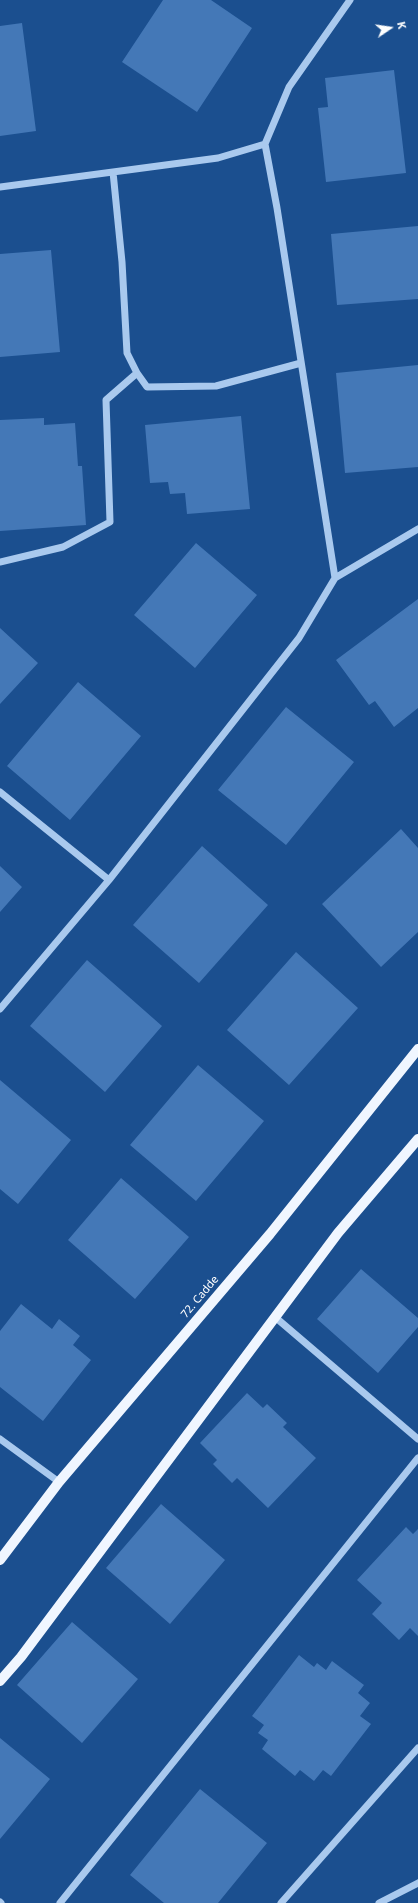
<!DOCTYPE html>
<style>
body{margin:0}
#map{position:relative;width:418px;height:1903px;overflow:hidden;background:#1b4f8f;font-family:"Noto Sans",sans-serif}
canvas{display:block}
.north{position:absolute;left:370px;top:8px;width:40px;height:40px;-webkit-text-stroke:3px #1b4f8f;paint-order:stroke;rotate:77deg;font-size:11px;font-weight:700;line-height:16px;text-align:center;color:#fff}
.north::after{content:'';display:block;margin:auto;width:14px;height:18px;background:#fff;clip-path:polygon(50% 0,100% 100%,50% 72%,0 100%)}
</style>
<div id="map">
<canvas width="418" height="1903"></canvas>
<div class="north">K</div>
</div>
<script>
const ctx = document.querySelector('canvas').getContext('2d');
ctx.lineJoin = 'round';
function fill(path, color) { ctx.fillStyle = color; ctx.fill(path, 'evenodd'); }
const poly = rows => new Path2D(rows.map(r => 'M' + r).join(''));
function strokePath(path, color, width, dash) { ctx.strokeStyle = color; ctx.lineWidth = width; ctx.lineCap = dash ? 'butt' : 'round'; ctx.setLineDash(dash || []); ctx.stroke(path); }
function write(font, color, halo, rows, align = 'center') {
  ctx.font = font + ' "Noto Sans",sans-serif'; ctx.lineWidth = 4; ctx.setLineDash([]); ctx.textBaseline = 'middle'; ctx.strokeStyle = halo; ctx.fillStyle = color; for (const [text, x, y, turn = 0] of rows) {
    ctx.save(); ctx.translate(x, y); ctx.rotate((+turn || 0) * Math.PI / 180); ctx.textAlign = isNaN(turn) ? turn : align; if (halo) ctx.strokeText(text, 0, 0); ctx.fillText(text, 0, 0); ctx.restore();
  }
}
const building = poly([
 [163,0,211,0,252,28,197,112,122,62],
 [22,23,36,131,0,136,0,26],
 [394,70,406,173,326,182,318,108,328,107,325,78],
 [418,226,418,299,337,305,331,234],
 [51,250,60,352,0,357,0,254],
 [418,365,418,467,345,473,336,373],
 [241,416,250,509,187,514,185,493,170,494,168,482,150,483,145,425],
 [44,418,44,425,75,423,78,466,82,466,86,525,0,531,0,420],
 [196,543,257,595,195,668,134,615],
 [418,599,418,708,394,727,375,701,369,705,336,660],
 [0,628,38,663,0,704],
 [78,682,141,736,70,820,7,766],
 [286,707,354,762,286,845,218,790],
 [401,829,418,848,418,932,381,967,322,904],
 [202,846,268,905,199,983,133,925],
 [0,866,22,887,0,912],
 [296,952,358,1008,289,1085,227,1030],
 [87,960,162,1026,105,1092,30,1026],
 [198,1065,264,1121,196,1201,130,1145],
 [0,1080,71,1140,18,1204,0,1189],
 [121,1178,189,1237,135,1299,68,1240],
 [361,1269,418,1318,418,1327,378,1373,317,1319],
 [21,1304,52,1329,59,1319,80,1336,73,1345,91,1360,43,1421,0,1387,0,1331],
 [247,1393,263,1408,267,1404,287,1423,283,1427,316,1458,268,1508,237,1478,232,1483,213,1464,217,1460,200,1443],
 [161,1504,225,1560,170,1624,106,1568],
 [406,1527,413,1534,418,1529,418,1636,410,1628,399,1640,372,1614,382,1603,357,1580],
 [72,1622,138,1679,82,1743,17,1685],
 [299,1655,314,1667,317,1663,326,1670,332,1661,364,1685,358,1693,370,1703,360,1716,371,1724,331,1776,323,1770,314,1781,300,1770,295,1776,262,1749,268,1740,258,1733,264,1725,252,1716],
 [0,1738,50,1779,0,1839],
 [200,1789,267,1843,218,1903,164,1903,130,1875]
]);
const minor = poly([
 [113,172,122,262,127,353,137,373,147,387,216,386,301,363],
 [0,187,218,158,265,144],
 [0,562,63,547,110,522,106,400,137,373],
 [335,578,277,208,265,144,289,87,350,0],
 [0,792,109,880],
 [0,1009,109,880,299,638,335,578,418,529],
 [275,1317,418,1439],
 [0,1439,59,1482],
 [0,1902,1,1903],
 [60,1903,418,1458],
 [281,1903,418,1748],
 [379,1903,418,1883]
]);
const major = poly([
 [0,1560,59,1482,270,1234,418,1049],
 [0,1681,21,1657,338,1233,418,1139]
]);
const streetNames = [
 ["72. Cadde",200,1297,-50]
];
fill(building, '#4478b7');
strokePath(minor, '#a9c9ee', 7);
strokePath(major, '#f0f6ff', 10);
write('11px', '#fff', '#1b4f8f', streetNames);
</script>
